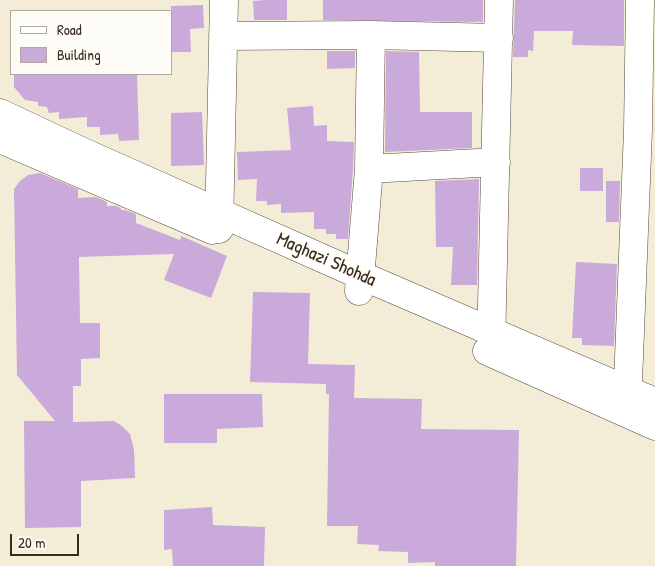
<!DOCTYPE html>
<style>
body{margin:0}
#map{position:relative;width:655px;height:566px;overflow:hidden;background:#f3edd8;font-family:"Patrick Hand",sans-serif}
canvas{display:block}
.legend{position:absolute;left:10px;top:10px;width:162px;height:65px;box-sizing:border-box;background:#fdfcf7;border:1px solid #afa8a0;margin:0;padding:6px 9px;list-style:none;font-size:15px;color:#3b2a1e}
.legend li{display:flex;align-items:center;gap:10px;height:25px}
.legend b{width:25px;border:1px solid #afa8a0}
.scale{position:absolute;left:10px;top:534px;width:69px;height:22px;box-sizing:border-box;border:2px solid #3b2a1e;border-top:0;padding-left:6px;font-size:15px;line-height:18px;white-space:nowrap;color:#3b2a1e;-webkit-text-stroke:4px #fdfcf7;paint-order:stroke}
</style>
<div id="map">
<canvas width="655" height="566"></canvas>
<ul class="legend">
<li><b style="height:6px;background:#fff"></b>Road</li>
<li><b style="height:14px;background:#caa9db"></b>Building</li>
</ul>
<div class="scale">20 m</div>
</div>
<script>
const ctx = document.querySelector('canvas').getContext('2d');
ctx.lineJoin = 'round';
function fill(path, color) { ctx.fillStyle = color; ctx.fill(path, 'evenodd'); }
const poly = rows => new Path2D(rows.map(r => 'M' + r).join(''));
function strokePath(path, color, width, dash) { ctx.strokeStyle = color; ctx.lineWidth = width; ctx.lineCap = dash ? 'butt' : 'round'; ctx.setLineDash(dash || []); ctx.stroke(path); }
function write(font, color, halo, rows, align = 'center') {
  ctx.font = font + ' "Patrick Hand",sans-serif'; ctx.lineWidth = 4.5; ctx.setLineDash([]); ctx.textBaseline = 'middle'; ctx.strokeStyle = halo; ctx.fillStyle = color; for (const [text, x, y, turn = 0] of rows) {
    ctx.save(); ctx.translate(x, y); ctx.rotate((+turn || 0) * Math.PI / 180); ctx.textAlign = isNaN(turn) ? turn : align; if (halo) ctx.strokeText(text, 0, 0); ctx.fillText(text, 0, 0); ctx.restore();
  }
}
const building = poly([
 [265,0,287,0,287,20,254,20,253,1],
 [323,0,483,0,483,22,323,20],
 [515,0,624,0,624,46,572,45,573,31,534,31,533,51,528,50,528,57,513,57],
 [203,5,204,28,190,29,191,52,171,52,171,6],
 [327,51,355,51,355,68,327,69],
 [386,51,419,52,420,112,472,112,472,148,385,152],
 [14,74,137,74,139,140,119,141,118,134,100,135,100,127,87,127,87,117,59,119,59,112,49,113,47,107,38,106,38,102,25,100,14,87],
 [313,106,314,126,327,125,327,141,354,142,353,168,348,239,336,239,336,234,326,234,326,229,314,229,314,212,281,213,281,204,267,205,267,201,256,201,257,179,238,180,237,152,291,150,287,108],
 [202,112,204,165,171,166,171,113],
 [580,168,603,168,603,191,580,191],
 [40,173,78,189,78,198,96,197,107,202,107,206,116,206,121,208,121,210,125,210,136,214,136,223,180,240,181,236,227,256,211,298,164,280,174,254,79,257,80,323,100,323,100,358,81,359,81,386,73,386,73,422,114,421,122,426,130,434,134,450,135,478,81,481,81,527,25,528,24,421,55,421,17,375,14,189,20,181,28,175],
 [479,179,477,285,451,285,453,247,436,247,435,181],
 [606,181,620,181,619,222,606,222],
 [576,262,617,264,614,346,582,345,582,338,572,338],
 [253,292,310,293,308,364,355,365,354,398,422,399,421,429,519,430,516,566,435,566,435,562,408,563,408,552,378,551,379,545,357,544,358,526,327,526,329,394,326,394,326,384,250,382],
 [164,394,262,394,263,427,217,429,217,443,164,443],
 [212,507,213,525,265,527,264,566,173,566,172,549,164,550,164,510]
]);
const minor = poly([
 [223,36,371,35,499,38],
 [0,113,83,152,360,275,655,402],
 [0,139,212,230],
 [369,169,496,162],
 [219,229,224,0],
 [359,291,369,169,371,35],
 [491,348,499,0],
 [487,351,655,426],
 [627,408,638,130,640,0]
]);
const streetNames = [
 ["Maghazi Shohda",326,260,24]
];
fill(building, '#caa9db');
strokePath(minor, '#57473a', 29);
strokePath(minor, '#fff', 28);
write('19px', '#3b2a1e', '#fdfcf7', streetNames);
</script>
